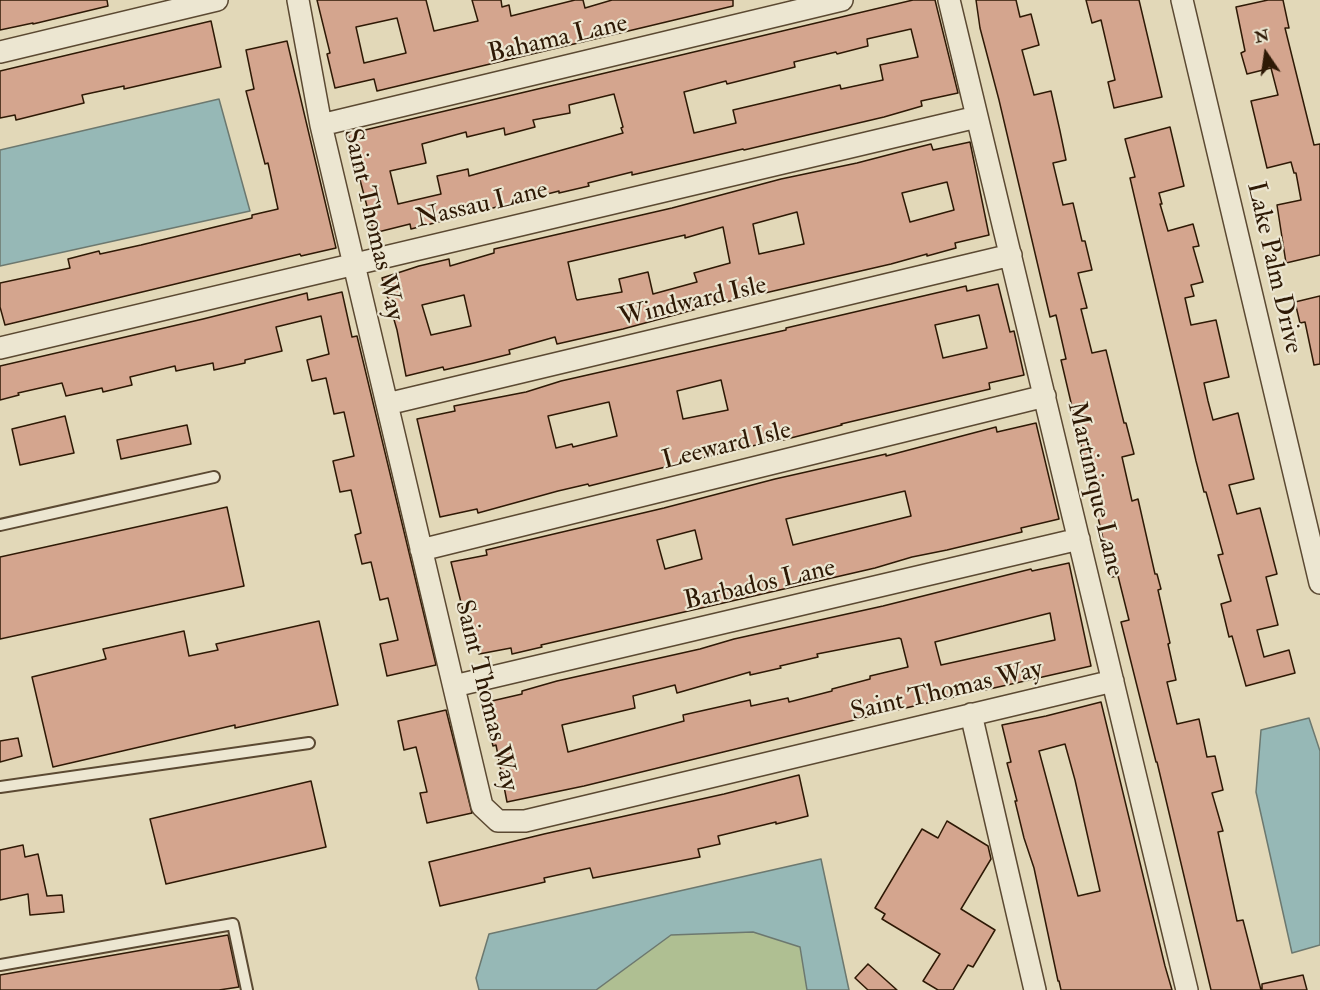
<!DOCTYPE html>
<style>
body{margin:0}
#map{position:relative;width:1320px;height:990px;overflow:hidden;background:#e2d8b8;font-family:"IM FELL Double Pica",serif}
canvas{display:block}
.north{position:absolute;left:1236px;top:24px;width:60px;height:60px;-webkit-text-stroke:4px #ece6d1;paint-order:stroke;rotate:347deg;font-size:16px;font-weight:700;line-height:24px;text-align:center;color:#2e1905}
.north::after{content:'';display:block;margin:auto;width:21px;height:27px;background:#2e1905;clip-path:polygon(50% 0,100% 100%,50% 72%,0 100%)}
</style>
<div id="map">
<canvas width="1320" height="990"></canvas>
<div class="north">N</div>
</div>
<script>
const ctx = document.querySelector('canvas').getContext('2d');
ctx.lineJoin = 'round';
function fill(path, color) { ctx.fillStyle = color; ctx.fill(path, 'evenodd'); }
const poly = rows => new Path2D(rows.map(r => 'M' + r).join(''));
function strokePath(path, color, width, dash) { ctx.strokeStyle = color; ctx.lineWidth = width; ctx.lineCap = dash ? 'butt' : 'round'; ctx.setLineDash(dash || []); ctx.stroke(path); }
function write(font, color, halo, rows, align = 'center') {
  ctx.font = font + ' "IM FELL Double Pica",serif'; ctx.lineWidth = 4.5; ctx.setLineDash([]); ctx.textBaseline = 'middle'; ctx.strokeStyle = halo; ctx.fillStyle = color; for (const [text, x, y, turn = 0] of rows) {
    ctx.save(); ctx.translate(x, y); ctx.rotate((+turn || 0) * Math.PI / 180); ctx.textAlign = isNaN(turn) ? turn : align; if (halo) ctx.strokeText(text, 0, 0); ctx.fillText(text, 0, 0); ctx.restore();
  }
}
const green = poly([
 [753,932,800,947,807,990,596,990,671,935]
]);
const water = poly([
 [219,99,250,211,0,266,0,150,219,99],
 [1309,718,1320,751,1320,945,1292,953,1256,792,1261,730,1309,718],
 [821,859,849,990,807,990,800,947,753,932,671,935,596,990,479,990,476,978,489,934,821,859]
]);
const building = poly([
 [0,0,107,0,108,6,33,24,33,23,0,30,0,0],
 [317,0,426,0,434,31,478,21,472,0,501,0,502,7,509,5,511,16,575,0,583,0,585,8,612,0,733,0,733,6,377,91,374,79,335,88,327,54,330,53,317,0],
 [397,18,406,53,364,63,356,27,397,18],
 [913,0,935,0,958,93,921,101,922,106,884,117,744,150,743,149,632,175,632,172,588,183,589,186,559,193,559,191,411,229,410,224,374,233,348,134,913,0],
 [911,29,918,57,880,65,883,80,841,89,840,85,733,110,736,123,694,133,684,92,726,81,727,84,795,67,794,62,836,52,837,54,868,46,867,39,911,29],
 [614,94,623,127,621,128,623,133,469,176,468,169,437,176,441,194,398,204,390,171,426,163,422,144,466,132,467,137,504,128,505,135,535,127,533,120,570,113,569,105,614,94],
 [976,0,1016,0,1020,17,1031,14,1039,45,1022,50,1034,95,1051,91,1060,131,1066,160,1053,163,1063,205,1073,203,1082,241,1085,241,1092,270,1078,273,1087,308,1081,309,1092,353,1106,350,1124,423,1126,423,1134,454,1122,457,1132,501,1138,499,1155,574,1157,574,1161,589,1158,590,1170,643,1168,644,1176,680,1167,682,1177,724,1199,719,1207,757,1215,756,1223,790,1212,793,1223,831,1218,832,1237,921,1243,920,1261,990,1211,990,1157,762,1156,762,1121,622,1129,620,1118,576,1112,577,1061,360,1066,359,1056,315,1050,317,999,100,980,28,976,0],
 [1086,0,1139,0,1162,97,1114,108,1108,82,1115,80,1101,20,1092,23,1086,0],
 [1268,0,1283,0,1289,28,1285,28,1314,145,1320,144,1320,255,1286,263,1277,205,1301,200,1296,173,1294,173,1291,162,1267,168,1251,101,1278,95,1271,68,1247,74,1241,53,1245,51,1236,7,1268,0],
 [211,21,221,67,124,89,124,86,82,95,84,103,16,120,15,115,0,118,0,71,211,21],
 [287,41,336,248,301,256,300,254,5,325,0,307,0,283,70,268,68,259,99,251,100,254,141,245,252,218,252,215,278,209,268,163,265,164,246,91,254,89,246,50,287,41],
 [1170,127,1184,186,1159,193,1162,204,1160,204,1168,231,1193,224,1199,246,1193,247,1203,282,1191,285,1194,296,1185,298,1191,325,1216,320,1229,377,1204,383,1208,401,1213,420,1238,413,1254,479,1229,485,1237,514,1260,508,1277,574,1266,577,1278,625,1257,630,1264,657,1289,650,1295,673,1246,686,1232,636,1229,637,1221,604,1231,601,1218,555,1223,554,1206,492,1204,492,1196,461,1130,178,1135,177,1125,139,1170,127],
 [970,142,989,235,955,243,956,248,927,256,927,254,891,264,704,307,623,329,557,344,555,337,509,350,510,354,474,363,444,370,443,367,406,376,397,330,382,278,419,266,449,259,450,266,494,253,494,249,672,208,781,179,857,163,907,150,931,144,933,150,970,142],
 [947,182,954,210,910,222,902,193,947,182],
 [797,212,804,244,759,254,753,224,797,212],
 [723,227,730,263,694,273,697,282,653,294,648,272,619,279,622,292,577,300,576,298,568,262,685,235,685,238,723,227],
 [464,295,471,326,431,335,422,305,464,295],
 [998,284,1010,332,1014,331,1024,375,989,383,990,389,841,424,842,425,775,442,774,441,730,451,589,486,588,484,558,491,478,513,477,509,440,517,417,419,455,411,454,406,526,392,561,381,786,330,786,328,966,286,967,291,998,284],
 [979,315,987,348,943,358,935,325,979,315],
 [721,380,728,410,683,419,677,391,721,380],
 [609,402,617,436,573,447,572,444,556,448,548,416,609,402],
 [342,292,352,337,357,336,436,665,387,676,380,644,398,640,388,598,380,600,371,562,362,564,355,535,361,533,351,490,340,492,333,461,354,456,344,412,334,414,326,378,312,381,307,360,329,354,321,316,276,327,282,351,245,360,245,363,214,370,213,363,176,371,175,366,130,377,132,385,103,392,102,388,66,396,62,383,18,393,19,395,0,400,0,366,203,319,307,293,308,300,342,292],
 [1320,296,1320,364,1314,365,1305,322,1300,323,1295,302,1320,296],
 [65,416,74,453,20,465,12,429,65,416],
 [1036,423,1059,519,1021,528,1022,532,947,550,912,557,875,568,541,645,542,647,512,654,511,648,479,654,476,642,471,643,451,562,487,555,486,550,664,508,775,479,886,454,886,456,996,427,997,432,1036,423],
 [905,491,911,516,793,545,786,519,905,491],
 [695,530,702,559,665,569,657,540,695,530],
 [187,425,191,444,121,459,117,440,187,425],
 [227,507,244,586,0,639,0,557,227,507],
 [1069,563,1091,666,879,714,584,786,507,802,496,745,493,746,483,703,522,694,522,691,557,681,700,649,734,639,883,606,1031,569,1032,571,1069,563],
 [1050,613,1055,640,941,665,935,642,1050,613],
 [899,638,901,639,908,667,870,676,870,679,832,689,832,691,789,702,788,698,751,706,750,700,683,715,684,721,568,752,562,725,635,708,633,696,675,685,677,693,750,672,750,675,781,668,780,666,818,657,817,654,899,638],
 [319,621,338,705,235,728,235,725,53,767,32,677,106,659,103,649,184,631,189,656,218,650,216,644,319,621],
 [1101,702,1165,966,1172,990,1061,990,1059,981,1058,981,1034,868,1024,838,1015,801,1017,801,1007,763,1011,762,1002,725,1046,716,1101,702],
 [1065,744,1075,780,1100,891,1078,896,1039,751,1065,744],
 [446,710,472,813,427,823,420,793,427,792,416,747,404,750,398,721,446,710],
 [18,738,22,756,0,762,0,741,18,738],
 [799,775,808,816,776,824,776,822,718,836,720,844,698,849,700,857,593,878,590,868,544,878,545,882,440,906,429,862,544,834,724,794,799,775],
 [311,781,326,847,166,884,150,819,311,781],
 [947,821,988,846,991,859,961,909,995,930,973,967,968,965,953,990,938,990,923,981,940,954,882,919,885,914,875,908,922,829,938,838,947,821],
 [23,845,25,857,38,854,47,896,62,895,64,912,30,915,28,894,0,900,0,850,23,845],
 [228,935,239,987,219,990,0,990,0,975,228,935],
 [868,964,897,990,868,990,855,978,868,964],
 [1303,975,1307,990,1262,990,1262,984,1303,975]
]);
const service = poly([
 [0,525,214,477],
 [0,787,309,743],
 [0,965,233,924,247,990]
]);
const minor = poly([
 [298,0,321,125,482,806,498,821,525,821,1113,681],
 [949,0,1187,990],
 [1182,0,1320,583],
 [0,52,217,0],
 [321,125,842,0],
 [0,348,977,117],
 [387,404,1011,255],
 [421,550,1045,396],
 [454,686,1079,539],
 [971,714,1035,990]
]);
const streetNames = [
 ["Bahama Lane",558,40,-13],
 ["Nassau Lane",482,206,-13],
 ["Saint Thomas Way",372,225,77],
 ["Lake Palm Drive",1273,268,77],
 ["Windward Isle",693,303,-13],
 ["Leeward Isle",727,447,-14],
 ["Martinique Lane",1094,489,77],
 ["Barbados Lane",760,586,-13],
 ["Saint Thomas Way",947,692,-13],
 ["Saint Thomas Way",485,696,76]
];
fill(green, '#afbf92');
fill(water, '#96b8b6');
strokePath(water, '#6c786f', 1.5);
fill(building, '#d4a58e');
strokePath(building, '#2e1905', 1.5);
strokePath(service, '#5b4932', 14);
strokePath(minor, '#5b4932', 24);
strokePath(service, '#ece6d1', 10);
strokePath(minor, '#ece6d1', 21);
write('26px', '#2e1905', '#ece6d1', streetNames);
</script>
